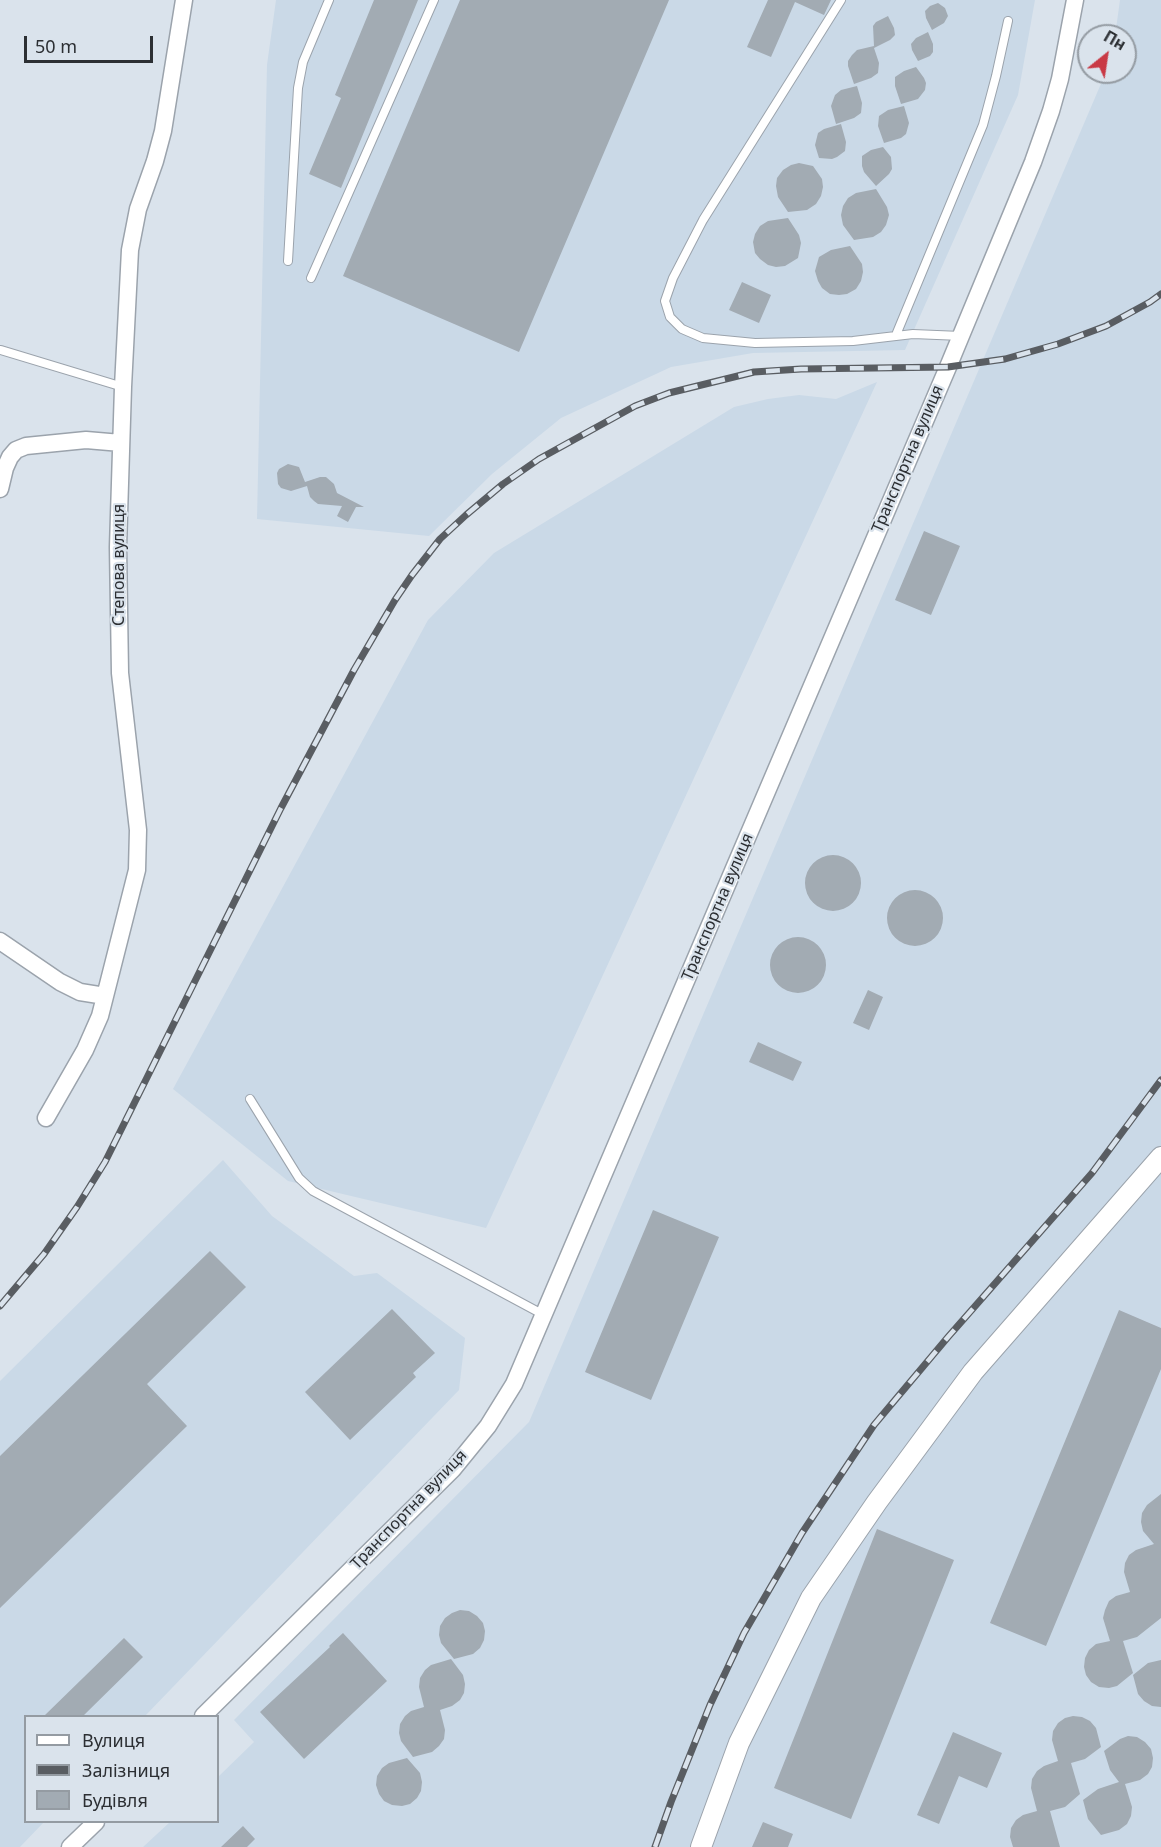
<!DOCTYPE html>
<meta charset="utf-8">
<style>
body{margin:0}
#map{position:relative;width:1161px;height:1847px;overflow:hidden;background:#dae3ec;font-family:"Noto Sans",sans-serif}
canvas{display:block}
.legend{position:absolute;left:24px;top:1715px;width:195px;height:108px;box-sizing:border-box;background:#dae3ec;border:2px solid #949ba2;margin:0;padding:8px 10px;list-style:none;font-size:18px;color:#2c2f33}
.legend li{display:flex;align-items:center;gap:12px;height:30px}
.legend b{width:30px;border:2px solid #949ba2}
.north{position:absolute;left:1077px;top:24px;width:60px;height:60px;box-sizing:border-box;background:#dae3ec;border:2px solid #949ba2;border-radius:50%;rotate:30deg;font-size:16px;font-weight:700;line-height:24px;text-align:center;color:#2c2f33}
.north::after{content:'';display:block;margin:auto;width:21px;height:27px;background:#c93945;clip-path:polygon(50% 0,100% 100%,50% 72%,0 100%)}
.scale{position:absolute;left:24px;top:36px;width:129px;height:27px;box-sizing:border-box;border:3px solid #2c2f33;border-top:0;padding-left:8px;font-size:18px;line-height:21px;white-space:nowrap;color:#2c2f33;-webkit-text-stroke:4px #dae3ec;paint-order:stroke}
</style>
<div id="map">
<canvas width="1161" height="1847"></canvas>
<ul class="legend">
<li><b style="height:8px;background:#fff"></b>Вулиця</li>
<li><b style="height:8px;background:#595d62"></b>Залізниця</li>
<li><b style="height:16px;background:#a2abb3"></b>Будівля</li>
</ul>
<div class="north">Пн</div>
<div class="scale">50 m</div>
</div>
<script>
const ctx = document.querySelector('canvas').getContext('2d');
ctx.lineJoin = 'round';
function fill(path, color) { ctx.fillStyle = color; ctx.fill(path, 'evenodd'); }
const poly = rows => new Path2D(rows.map(r => 'M' + r).join(''));
function strokePath(path, color, width, dash) { ctx.strokeStyle = color; ctx.lineWidth = width; ctx.lineCap = dash ? 'butt' : 'round'; ctx.setLineDash(dash || []); ctx.stroke(path); }
function write(font, color, halo, rows, align = 'center') {
  ctx.font = font + ' "Noto Sans",sans-serif'; ctx.lineWidth = 4.5; ctx.setLineDash([]); ctx.textBaseline = 'middle'; ctx.strokeStyle = halo; ctx.fillStyle = color; for (const [text, x, y, turn = 0] of rows) {
    ctx.save(); ctx.translate(x, y); ctx.rotate((+turn || 0) * Math.PI / 180); ctx.textAlign = isNaN(turn) ? turn : align; if (halo) ctx.strokeText(text, 0, 0); ctx.fillText(text, 0, 0); ctx.restore();
  }
}
const built = poly([
 [276,0,1035,0,1018,95,905,350,753,353,671,367,561,418,492,474,429,536,257,519,267,65],
 [1120,0,1161,0,1161,1847,143,1847,170,1822,218,1822,218,1777,254,1742,234,1720,529,1422,1106,72,1125,72,1125,36,1115,36],
 [877,382,486,1228,288,1181,173,1089,428,620,494,553,734,407,768,399,799,395,836,399],
 [223,1160,272,1216,354,1276,377,1273,465,1338,459,1390,145,1716,26,1716,26,1822,44,1822,20,1847,0,1847,0,1381]
]);
const building = poly([
 [374,0,418,0,341,188,309,174,341,98,335,95],
 [460,0,669,0,519,352,343,276],
 [768,0,831,0,824,15,795,2,771,57,747,47],
 [938,3,945,8,948,16,944,23,932,30,926,18,925,11,930,6],
 [888,16,894,28,895,35,890,40,874,48,879,63,878,73,871,78,854,84,848,66,848,61,852,55,857,50,874,46,873,26,876,22],
 [928,32,933,44,933,52,930,56,918,61,912,50,911,44,916,38],
 [916,67,924,78,926,83,925,90,918,99,901,104,895,86,895,77,904,71],
 [857,86,862,103,861,113,854,118,836,124,831,106,835,95,841,90],
 [904,106,909,123,906,134,901,138,884,143,878,126,879,116,888,110],
 [841,124,846,142,845,151,837,157,832,159,819,158,815,145,818,133,824,129],
 [883,147,891,157,892,169,889,174,876,186,864,172,862,166,862,156,871,150],
 [799,163,813,166,822,179,823,187,821,196,816,204,807,210,788,212,778,197,776,186,777,178,783,170,791,165],
 [876,189,887,207,889,215,886,225,881,232,873,237,854,240,843,225,841,215,843,206,848,198,856,193],
 [788,218,799,235,801,243,798,258,785,266,776,267,768,265,760,259,755,253,753,242,755,234,760,226,768,221],
 [850,246,862,264,863,272,861,281,856,289,847,294,839,295,830,294,822,288,818,281,815,271,819,257,831,250],
 [742,282,771,295,759,323,729,310],
 [288,464,299,467,305,482,320,477,326,477,334,484,337,493,364,507,356,507,348,522,337,516,342,506,318,504,314,501,310,497,307,486,291,491,281,488,278,484,277,473,279,469],
 [924,531,960,546,931,615,895,600],
 '805 883a28 28 0 1 1 56 0a28 28 0 1 1-56 0Z',
 '887 918a28 28 0 1 1 56 0a28 28 0 1 1-56 0Z',
 '770 965a28 28 0 1 1 56 0a28 28 0 1 1-56 0Z',
 [868,990,883,997,869,1030,853,1023],
 [758,1042,802,1062,793,1081,749,1062],
 [653,1210,719,1237,651,1400,585,1372],
 [210,1251,246,1287,147,1384,187,1426,0,1608,0,1456],
 [392,1309,435,1353,413,1373,416,1377,350,1440,305,1392],
 [1119,1310,1161,1328,1161,1369,1046,1646,990,1623],
 [1161,1494,1161,1618,1137,1637,1123,1641,1133,1673,1117,1686,1109,1688,1099,1687,1091,1682,1086,1675,1084,1667,1085,1658,1089,1650,1096,1644,1110,1641,1103,1618,1105,1610,1109,1601,1116,1596,1130,1592,1124,1572,1125,1563,1129,1555,1136,1550,1154,1544,1143,1531,1141,1522,1142,1513,1147,1505],
 [877,1529,954,1560,851,1819,774,1788],
 [460,1610,469,1611,477,1616,483,1623,485,1631,484,1640,480,1648,473,1654,454,1659,441,1643,439,1635,440,1626,445,1618,452,1613],
 [343,1633,387,1681,304,1759,260,1712,330,1647,329,1646],
 [124,1638,143,1657,83,1716,44,1716],
 [451,1659,463,1675,465,1684,464,1693,460,1700,452,1706,440,1710,445,1730,444,1739,439,1746,432,1752,413,1757,401,1741,399,1733,400,1724,405,1716,411,1711,424,1707,419,1687,420,1678,425,1670,431,1665],
 [1161,1660,1161,1707,1152,1706,1144,1701,1138,1694,1133,1675,1148,1663],
 [1073,1716,1082,1717,1090,1721,1096,1728,1101,1747,1085,1759,1071,1763,1080,1794,1065,1807,1050,1811,1060,1847,1013,1847,1010,1837,1011,1828,1016,1820,1023,1815,1037,1811,1031,1788,1032,1779,1037,1771,1044,1766,1058,1761,1052,1740,1053,1731,1058,1723,1065,1718],
 [953,1732,1002,1753,987,1788,959,1776,939,1824,917,1815],
 [1128,1736,1137,1737,1145,1742,1151,1749,1153,1758,1152,1767,1148,1774,1140,1780,1125,1784,1132,1807,1131,1816,1127,1824,1119,1830,1101,1835,1088,1819,1083,1800,1098,1789,1119,1782,1110,1770,1104,1751,1120,1739],
 [407,1758,420,1773,422,1782,421,1791,417,1798,410,1804,402,1806,392,1805,384,1801,379,1794,376,1785,377,1776,382,1768,389,1763],
 [763,1822,793,1834,788,1847,752,1847],
 [243,1826,255,1839,247,1847,221,1847]
]);
const service = poly([
 [841,0,703,220,673,278,665,301,670,317,682,329,703,338,755,343,853,341,913,334,961,336],
 [288,261,298,88,303,62,329,0],
 [311,278,434,0],
 [896,335,983,125,996,76,1008,21],
 [1,350,123,387],
 [250,1099,299,1178,313,1191,544,1315]
]);
const minor = poly([
 [0,489,5,468,10,457,16,450,26,446,86,440,121,443],
 [0,941,60,982,80,992,105,996],
 [46,1118,85,1050,100,1016,137,870,138,830,120,673,118,547,123,387,130,250,138,209,155,161,163,131,184,0],
 [203,1716,453,1469,488,1426,514,1384,948,367,1033,162,1051,111,1060,79,1075,0],
 [70,1847,96,1822]
]);
const tertiary = poly([
 [701,1847,739,1743,811,1598,877,1502,973,1372,1161,1157]
]);
const rail = poly([
 [0,1306,44,1254,77,1207,105,1162,281,808,354,670,395,600,412,575,440,539,466,515,503,484,539,459,635,406,669,393,754,372,801,369,948,367,1005,359,1058,344,1106,326,1150,302,1161,294],
 [655,1847,671,1802,710,1705,744,1633,802,1533,874,1425,948,1337,1092,1173,1161,1080]
]);
const streetNames = [
 ["Транспортна вулиця",908,459,-67],
 ["Степова вулиця",119,565,-90],
 ["Транспортна вулиця",718,907,-67],
 ["Транспортна вулиця",409,1510,-46]
];
fill(built, '#cad9e7');
fill(building, '#a2abb3');
strokePath(service, '#9ba3ac', 10);
strokePath(minor, '#9ba3ac', 19);
strokePath(tertiary, '#9ba3ac', 22);
strokePath(service, '#fff', 8);
strokePath(minor, '#fff', 16);
strokePath(tertiary, '#fff', 20);
strokePath(rail, '#595d62', 7);
strokePath(rail, '#dae3ec', 4.5, [14]);
write('16px', '#2c2f33', '#dae3ec', streetNames);
</script>
